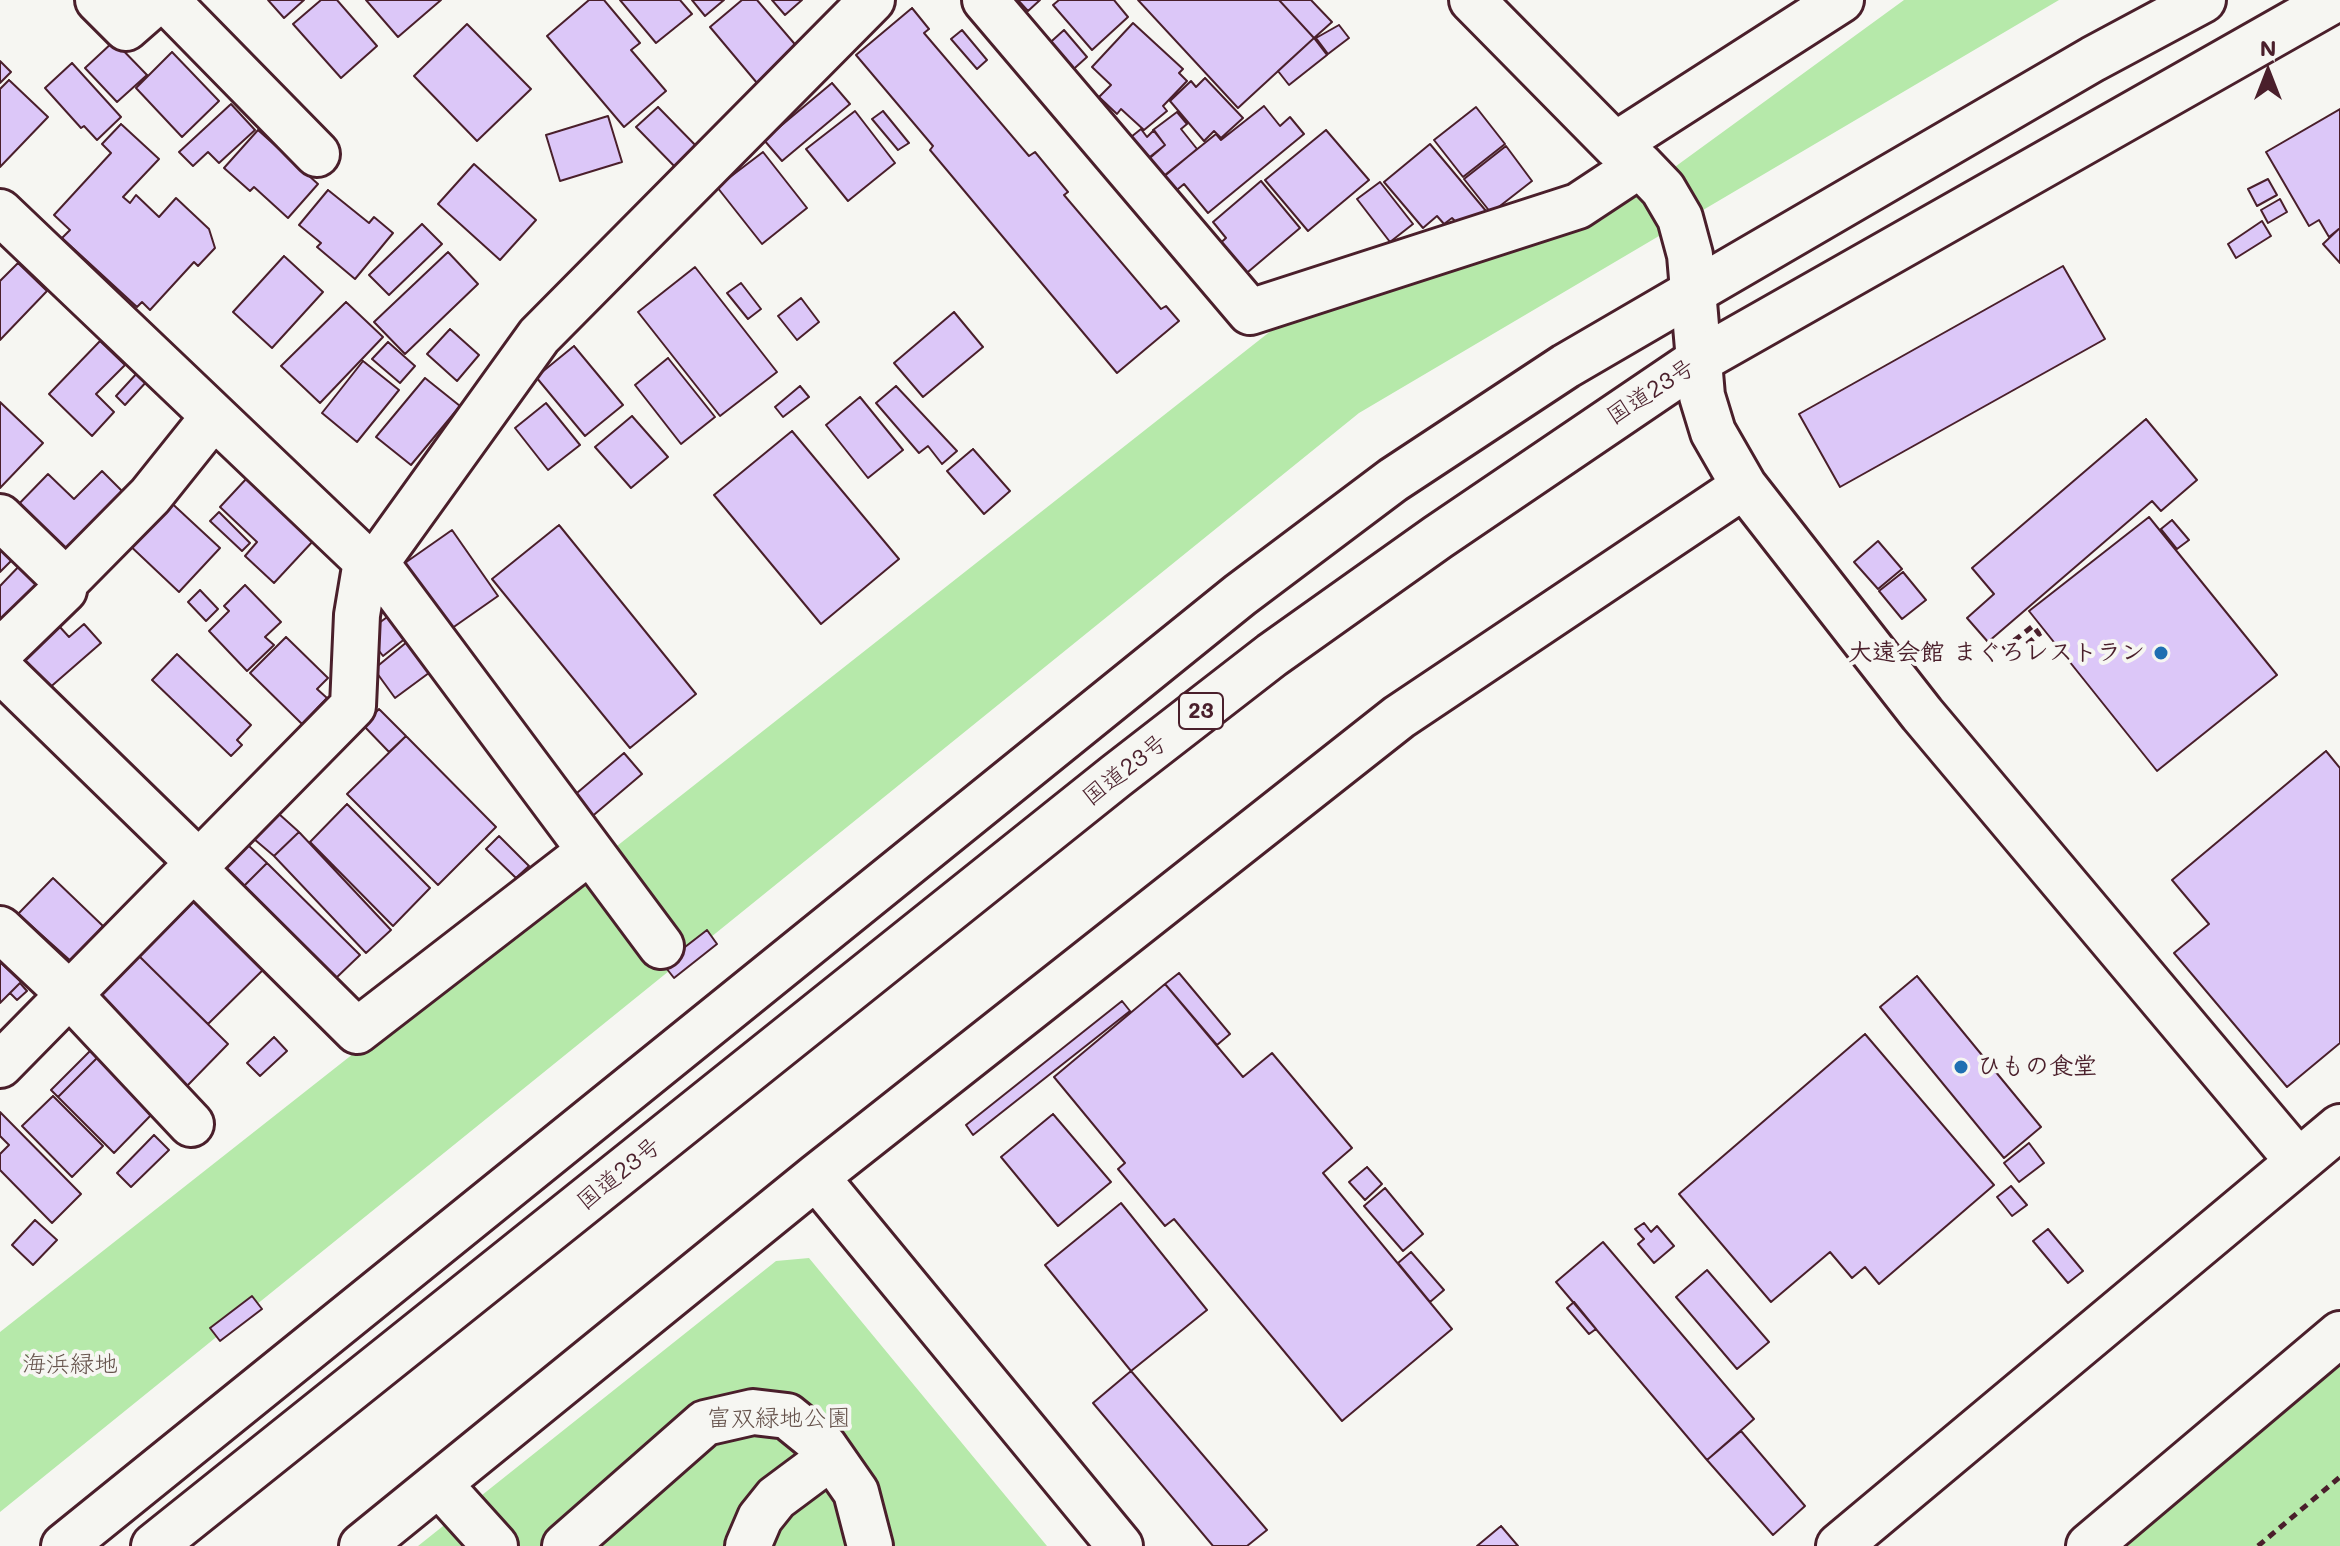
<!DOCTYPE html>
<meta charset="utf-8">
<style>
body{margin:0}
#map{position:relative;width:2340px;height:1546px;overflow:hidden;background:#f6f6f2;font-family:Mali,sans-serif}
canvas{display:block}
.north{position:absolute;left:2228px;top:32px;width:80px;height:80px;-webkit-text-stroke:6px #f6f6f2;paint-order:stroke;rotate:0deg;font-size:22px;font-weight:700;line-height:32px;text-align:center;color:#4a1f2b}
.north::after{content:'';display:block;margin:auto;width:28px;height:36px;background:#4a1f2b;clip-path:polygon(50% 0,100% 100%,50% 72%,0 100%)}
</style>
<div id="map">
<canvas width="2340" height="1546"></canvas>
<div class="north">N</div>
</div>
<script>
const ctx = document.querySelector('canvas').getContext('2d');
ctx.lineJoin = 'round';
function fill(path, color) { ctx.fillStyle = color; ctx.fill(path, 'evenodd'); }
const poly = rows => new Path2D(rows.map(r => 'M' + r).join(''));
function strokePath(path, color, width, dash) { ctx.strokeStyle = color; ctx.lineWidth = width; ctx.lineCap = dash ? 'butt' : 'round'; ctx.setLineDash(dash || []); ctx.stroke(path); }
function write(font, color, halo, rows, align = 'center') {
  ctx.font = font + ' Mali,"Klee One",sans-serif'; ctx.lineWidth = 8; ctx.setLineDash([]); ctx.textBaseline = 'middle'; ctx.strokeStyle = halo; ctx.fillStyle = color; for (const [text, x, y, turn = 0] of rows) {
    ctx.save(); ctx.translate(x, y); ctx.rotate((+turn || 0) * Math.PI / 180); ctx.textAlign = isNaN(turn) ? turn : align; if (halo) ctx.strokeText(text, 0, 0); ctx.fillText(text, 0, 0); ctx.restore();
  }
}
const green = poly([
 [1904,0,2059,0,1359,413,0,1512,0,1332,1272,330,1602,220],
 [809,1258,1047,1546,418,1546,776,1261],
 [2340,1365,2340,1546,2124,1546]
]);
const building = poly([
 [268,0,304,0,284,18,268,0],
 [321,0,337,0,377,46,341,78,293,24,321,0],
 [366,0,441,0,398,37,366,0],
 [589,0,604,0,640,43,631,50,666,91,624,127,547,36,589,0],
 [620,0,680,0,692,14,656,43,620,0],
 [692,0,724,0,705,16,692,0],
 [742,0,757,0,799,49,757,83,710,27,742,0],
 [772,0,802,0,785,15,772,0],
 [1018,0,1040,0,1028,11,1018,0],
 [1059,0,1114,0,1128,17,1092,50,1053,5,1059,0],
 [1138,0,1279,0,1314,38,1238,108,1138,0],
 [1279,0,1311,0,1332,22,1314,38,1279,0],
 [912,8,929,29,924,33,1029,156,1035,152,1068,192,1064,195,1161,309,1166,306,1179,321,1117,373,930,150,933,146,856,55,912,8],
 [1133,23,1183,69,1179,73,1187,81,1163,106,1167,111,1144,130,1121,109,1117,114,1099,97,1111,85,1092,67,1133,23],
 [467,24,531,89,477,141,414,76,467,24],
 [1339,25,1349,38,1328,54,1316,38,1339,25],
 [962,30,987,60,977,69,951,39,962,30],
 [1064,30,1087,57,1067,75,1044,48,1064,30],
 [1314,38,1327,55,1289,85,1278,71,1314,38],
 [114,41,147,75,117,102,85,68,114,41],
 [172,52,219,101,182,137,136,88,172,52],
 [0,61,11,72,0,83,0,61],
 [72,63,121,117,97,140,84,126,81,128,45,88,72,63],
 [1205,78,1243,118,1221,138,1214,131,1204,141,1170,101,1191,81,1196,87,1205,78],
 [9,80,48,117,0,167,0,89,9,80],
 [832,83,850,104,782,161,764,140,832,83],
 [231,104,255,130,219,163,208,152,193,166,179,152,231,104],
 [1264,106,1280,126,1290,117,1304,134,1208,213,1184,184,1172,194,1160,179,1216,134,1221,140,1264,106],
 [658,107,702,152,680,172,636,127,658,107],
 [1476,107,1505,144,1463,177,1434,140,1476,107],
 [2340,109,2340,228,2329,237,2319,220,2309,226,2266,152,2340,109],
 [855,111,895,163,848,201,806,149,855,111],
 [883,111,909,143,898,150,872,119,883,111],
 [1177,112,1187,124,1181,129,1197,149,1161,179,1146,160,1165,145,1153,130,1177,112],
 [608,116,622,162,560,181,546,135,608,116],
 [121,124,159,159,123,197,130,203,136,195,159,217,176,198,209,229,215,248,198,266,194,262,150,310,142,302,137,307,62,238,70,230,54,215,111,153,102,144,121,124],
 [1141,129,1147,137,1154,130,1165,145,1144,163,1126,141,1141,129],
 [258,130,318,184,288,218,254,187,250,191,224,168,258,130],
 [1326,130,1369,180,1308,231,1265,180,1326,130],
 [1430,144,1486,211,1457,223,1452,218,1444,224,1437,216,1423,228,1384,182,1430,144],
 [1506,146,1532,181,1491,213,1464,179,1506,146],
 [763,152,807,208,762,244,717,187,763,152],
 [474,164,536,220,500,260,438,204,474,164],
 [2268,179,2277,195,2257,206,2248,189,2268,179],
 [1261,181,1300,228,1242,277,1216,247,1226,238,1213,222,1261,181],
 [1380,182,1413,224,1390,242,1357,199,1380,182],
 [328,190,369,223,374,217,393,233,355,279,317,247,321,243,299,225,328,190],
 [2280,199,2287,212,2268,223,2261,210,2280,199],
 [2262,221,2271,236,2236,258,2228,244,2262,221],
 [422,224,442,244,389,295,369,275,422,224],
 [2340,228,2340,263,2323,244,2340,228],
 [448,252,478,284,405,354,374,322,448,252],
 [284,256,323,292,272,348,233,312,284,256],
 [18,263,47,291,0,340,0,281,18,263],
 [2063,266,2105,339,1840,487,1799,414,2063,266],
 [695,267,777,372,720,416,638,312,695,267],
 [741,283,761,309,748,319,727,293,741,283],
 [801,298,819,322,797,340,778,316,801,298],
 [346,302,383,337,320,403,281,366,346,302],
 [954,312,983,347,923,397,894,363,954,312],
 [450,329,479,355,457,381,427,354,450,329],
 [100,341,125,365,96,394,114,412,92,436,49,394,100,341],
 [388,342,415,366,400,383,372,359,388,342],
 [574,346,623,405,585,436,536,377,574,346],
 [668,358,715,417,681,444,635,385,668,358],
 [363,361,399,390,357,442,322,413,363,361],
 [138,372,148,380,125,405,116,396,138,372],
 [425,378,460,406,411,465,376,437,425,378],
 [800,386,809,397,783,417,775,407,800,386],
 [896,386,957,451,942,464,928,446,919,453,876,403,896,386],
 [860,397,903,450,868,478,826,425,860,397],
 [0,402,43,443,0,488,0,402],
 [546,403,580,445,548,470,515,428,546,403],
 [632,416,668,457,631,488,595,447,632,416],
 [2146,419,2197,480,2161,511,2152,501,1988,642,1967,618,1994,594,1972,568,2146,419],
 [792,431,899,559,821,624,714,495,792,431],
 [973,449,1010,491,984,514,947,471,973,449],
 [102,471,127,496,65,560,13,510,48,474,74,499,102,471],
 [247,478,314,540,274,583,245,556,257,542,220,507,247,478],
 [165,497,220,548,179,592,124,540,165,497],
 [219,512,250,543,242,551,210,521,219,512],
 [2149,517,2277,675,2157,771,2029,611,2149,517],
 [2172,520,2189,540,2177,549,2161,529,2172,520],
 [559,525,696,694,630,748,492,579,559,525],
 [452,530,498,596,448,631,402,565,452,530],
 [0,535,19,553,0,572,0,535],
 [1878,541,1902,569,1878,589,1854,562,1878,541],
 [23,562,49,587,0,639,0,586,23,562],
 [1903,572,1926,600,1902,619,1879,591,1903,572],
 [245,585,281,622,265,637,274,645,247,671,209,631,229,611,224,606,245,585],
 [200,590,218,609,206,621,188,602,200,590],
 [394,612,411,634,383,656,376,647,379,623,394,612],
 [50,616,69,637,84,624,101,643,47,690,11,650,50,616],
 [286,637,328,678,317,689,327,698,302,724,250,673,286,637],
 [413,637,437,667,395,698,374,669,413,637],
 [177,654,251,725,237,740,242,745,231,756,152,680,177,654],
 [379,709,406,736,389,752,363,725,379,709],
 [406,736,496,827,438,885,347,794,406,736],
 [2326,751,2340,768,2340,1043,2287,1087,2174,953,2209,924,2172,880,2326,751],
 [624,753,642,774,589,819,571,798,624,753],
 [347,804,430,888,393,926,310,842,347,804],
 [279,814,299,832,274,856,254,839,279,814],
 [299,832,391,930,366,953,274,856,299,832],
 [499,836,529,866,516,878,486,849,499,836],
 [248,845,267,863,243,887,225,868,248,845],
 [267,863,360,955,335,979,243,887,267,863],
 [53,878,103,926,73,963,18,914,53,878],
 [202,893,271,962,208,1024,139,956,202,893],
 [707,930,717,944,674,978,663,964,707,930],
 [139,956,228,1044,187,1086,98,997,139,956],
 [0,962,21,982,0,1003,0,962],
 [1179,973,1230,1034,1217,1045,1165,984,1179,973],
 [1917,976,2041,1127,2004,1158,1880,1007,1917,976],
 [20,983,27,991,17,1000,10,993,20,983],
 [1165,984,1243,1077,1272,1053,1352,1148,1323,1173,1452,1329,1342,1421,1174,1219,1165,1226,1118,1169,1125,1163,1054,1077,1165,984],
 [1122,1001,1130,1011,973,1135,966,1125,1122,1001],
 [1865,1034,1994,1185,1879,1284,1865,1267,1852,1278,1830,1252,1771,1302,1679,1194,1865,1034],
 [274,1037,287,1051,260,1076,247,1063,274,1037],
 [91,1050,98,1057,58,1097,51,1090,91,1050],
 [98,1057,154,1112,114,1153,58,1097,98,1057],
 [53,1096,103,1146,72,1177,22,1126,53,1096],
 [0,1112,81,1194,52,1223,0,1170,0,1154,9,1145,0,1136,0,1112],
 [1053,1114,1111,1182,1058,1226,1001,1157,1053,1114],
 [154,1135,169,1150,131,1187,117,1173,154,1135],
 [2029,1143,2044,1163,2019,1182,2004,1163,2029,1143],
 [1367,1167,1382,1184,1365,1200,1349,1182,1367,1167],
 [2011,1186,2027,1205,2012,1216,1997,1197,2011,1186],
 [1385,1188,1423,1234,1403,1251,1364,1206,1385,1188],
 [1121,1203,1207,1310,1131,1371,1045,1265,1121,1203],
 [35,1220,57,1240,33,1265,12,1245,35,1220],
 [1644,1223,1651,1232,1657,1226,1674,1246,1654,1263,1638,1244,1644,1239,1635,1229,1644,1223],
 [2048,1229,2083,1271,2068,1283,2033,1241,2048,1229],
 [1603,1242,1754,1419,1707,1460,1556,1282,1603,1242],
 [1411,1252,1444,1290,1430,1302,1398,1263,1411,1252],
 [1707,1270,1769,1342,1737,1369,1676,1297,1707,1270],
 [252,1296,262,1309,220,1341,210,1328,252,1296],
 [1574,1302,1596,1329,1589,1334,1567,1308,1574,1302],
 [1131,1371,1267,1530,1247,1546,1213,1546,1093,1403,1131,1371],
 [1741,1431,1805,1506,1773,1535,1707,1460,1741,1431],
 [1501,1526,1518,1546,1477,1546,1501,1526]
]);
const path = poly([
 [2027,644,2039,634],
 [2003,649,2033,626,2039,634,2044,631],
 [2258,1546,2340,1477]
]);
const minor = poly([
 [98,0,126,28,158,0],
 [166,0,317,154],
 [985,0,1250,312,1578,206,1640,165],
 [1472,0,1615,145,1640,165,1663,189,1680,218,1690,255,1702,396,1713,432,1744,486,1922,714,2298,1161],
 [1615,145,1841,0],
 [0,212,366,561,376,563,661,946],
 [0,517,66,581,150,496,214,416],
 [376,563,539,336,872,0],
 [0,652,64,590,66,581],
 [0,669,198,862],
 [193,868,357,1031,590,851],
 [0,929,69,994,191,1124],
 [0,1065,353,706,357,615,366,561],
 [816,1177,1399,717,1744,486],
 [439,1484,495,1546],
 [362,1546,816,1177,1120,1546],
 [565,1546,705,1423,753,1412,787,1416,824,1446,856,1492,870,1546],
 [748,1546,760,1518,776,1498,831,1457],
 [1839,1546,2340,1127],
 [2089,1546,2340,1334]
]);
const highway = poly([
 [64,1546,1240,595,1393,480,1566,366,2093,59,2203,0],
 [154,1546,1116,776,1272,655,1438,537,1696,362,2334,0]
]);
const markers = [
 [2161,653,8,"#1f6fb2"],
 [1961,1067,8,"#1f6fb2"]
];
const shields = [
 [1201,711,44]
];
const shieldNames = [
 ["23",1201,711]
];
const streetNames = [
 ["国道23号",1651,392,-33],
 ["国道23号",1125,770,-38],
 ["国道23号",619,1174,-39]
];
const poiNames = [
 ["大遠会館 まぐろレストラン",2145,653],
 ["ひもの食堂",1977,1067,"left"]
];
const parkNames = [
 ["海浜緑地",70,1365],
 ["富双緑地公園",779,1419]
];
fill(green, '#b6e9aa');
fill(building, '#dcc7f8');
strokePath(building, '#4a1f2b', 2);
strokePath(minor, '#4a1f2b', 50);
strokePath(highway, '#4a1f2b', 50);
strokePath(path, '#4a1f2b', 5, [8, 6]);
strokePath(minor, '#f6f6f2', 44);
strokePath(highway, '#f6f6f2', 44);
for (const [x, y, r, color] of markers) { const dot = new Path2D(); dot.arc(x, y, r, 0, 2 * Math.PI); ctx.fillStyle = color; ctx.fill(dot); strokePath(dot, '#f6f6f2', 3); }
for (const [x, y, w] of shields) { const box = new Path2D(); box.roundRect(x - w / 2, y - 18, w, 36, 6); ctx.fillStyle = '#f6f6f2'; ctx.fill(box); strokePath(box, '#4a1f2b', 2); }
write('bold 22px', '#4a1f2b', null, shieldNames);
write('24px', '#4a1f2b', '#f6f6f2', streetNames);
write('bold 24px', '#4a1f2b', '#f6f6f2', poiNames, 'right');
write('24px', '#65524b', '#f6f6f2', parkNames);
</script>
